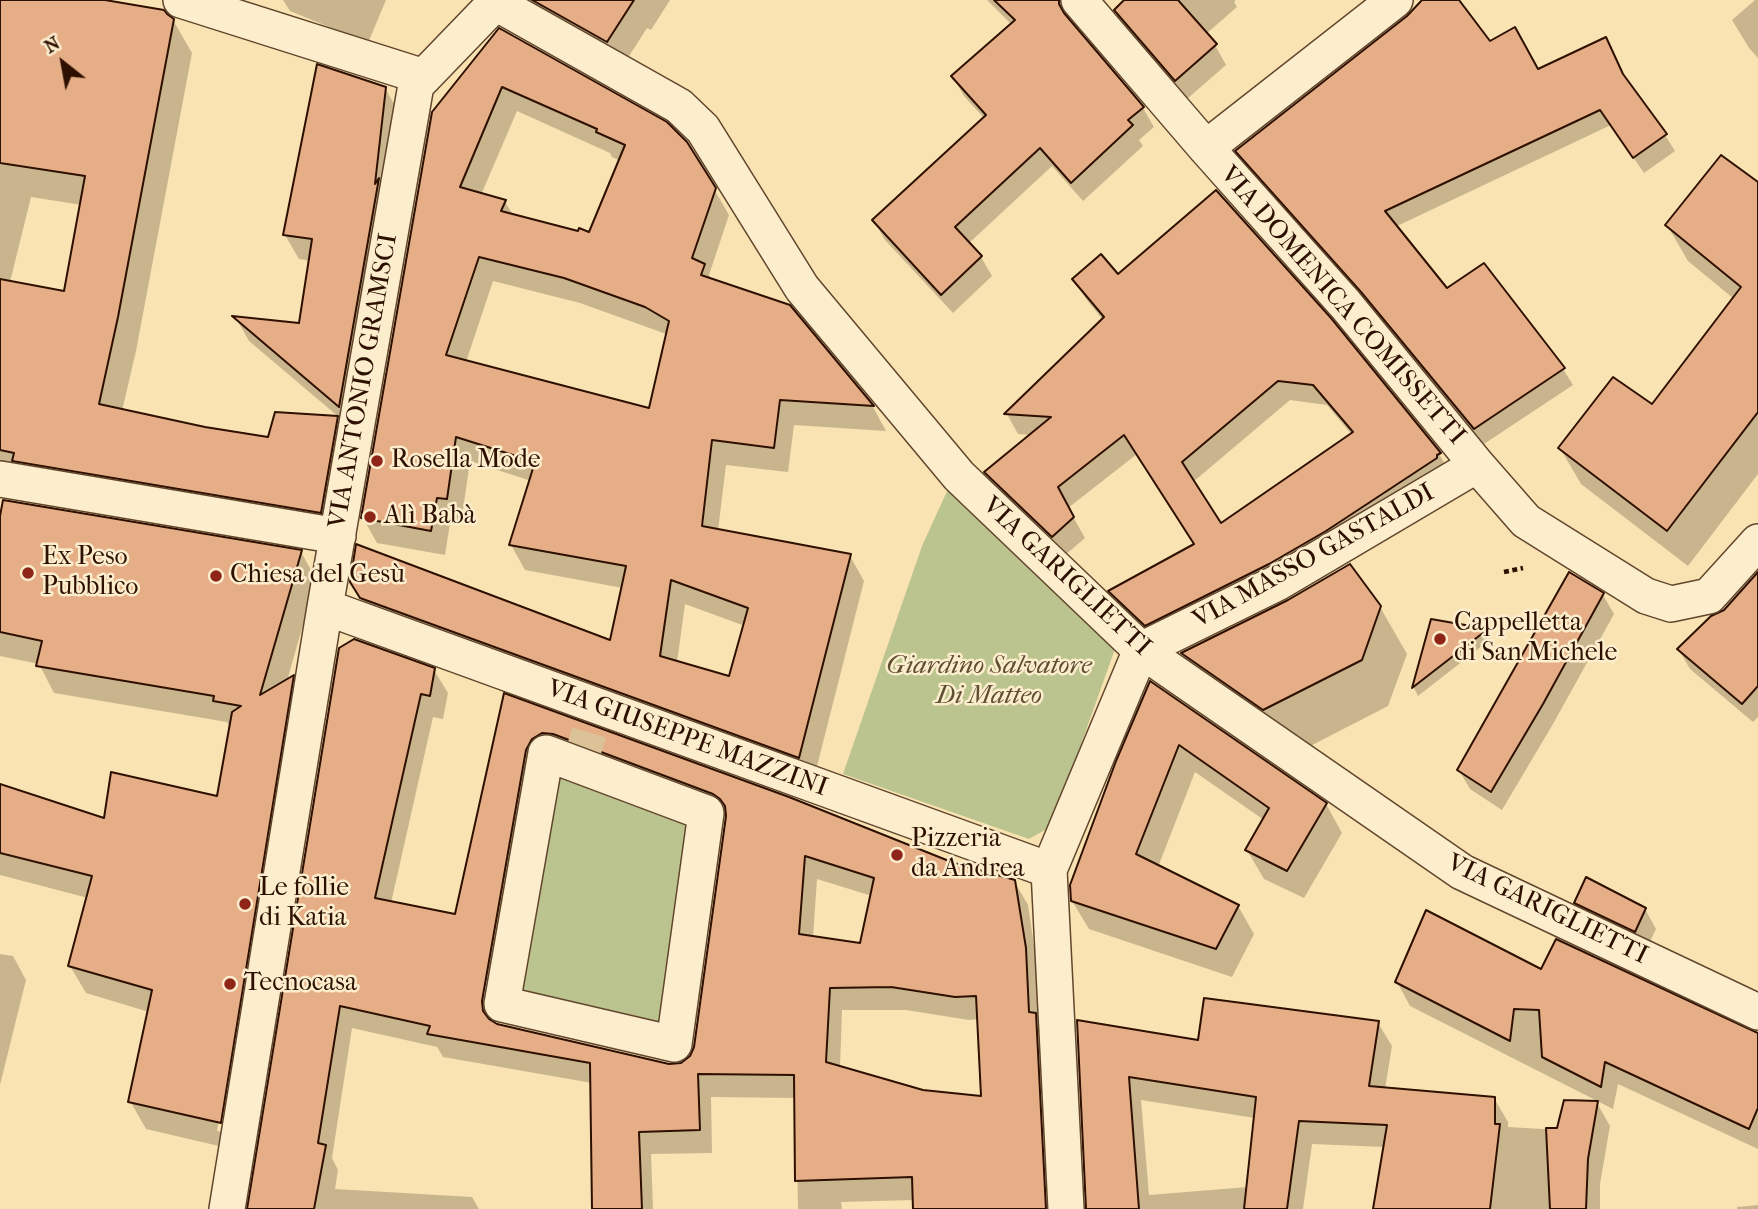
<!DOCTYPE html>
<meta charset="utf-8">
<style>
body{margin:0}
#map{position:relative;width:1758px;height:1209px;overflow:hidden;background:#fae3b2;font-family:"IM FELL French Canon",serif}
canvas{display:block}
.north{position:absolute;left:28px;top:28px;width:70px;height:70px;-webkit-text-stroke:5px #fcedcd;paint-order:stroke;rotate:329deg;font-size:19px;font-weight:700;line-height:28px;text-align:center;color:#2e1000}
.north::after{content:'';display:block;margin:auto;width:24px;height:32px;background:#2e1000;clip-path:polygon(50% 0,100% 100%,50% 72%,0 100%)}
</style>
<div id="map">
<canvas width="1758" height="1209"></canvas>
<div class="north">N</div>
</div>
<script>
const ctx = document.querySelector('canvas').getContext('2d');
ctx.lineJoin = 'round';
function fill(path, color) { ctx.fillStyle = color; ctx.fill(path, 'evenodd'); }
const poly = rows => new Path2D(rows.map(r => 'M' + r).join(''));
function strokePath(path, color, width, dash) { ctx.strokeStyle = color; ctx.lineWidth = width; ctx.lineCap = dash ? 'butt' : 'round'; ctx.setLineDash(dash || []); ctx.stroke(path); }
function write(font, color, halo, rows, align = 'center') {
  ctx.font = font + ' "IM FELL French Canon",serif'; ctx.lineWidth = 5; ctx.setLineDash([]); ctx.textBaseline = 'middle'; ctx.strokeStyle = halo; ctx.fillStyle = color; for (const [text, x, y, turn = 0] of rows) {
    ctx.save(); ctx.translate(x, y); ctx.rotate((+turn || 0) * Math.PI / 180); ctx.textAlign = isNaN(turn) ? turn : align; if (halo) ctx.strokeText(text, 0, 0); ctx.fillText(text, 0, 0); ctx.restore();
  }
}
const green = poly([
 [949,487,1116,646,1052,826,1029,839,843,774,922,546],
 [552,765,695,818,667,1031,510,996]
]);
const shadow = poly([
 [0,0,94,0,173,20,192,53,136,351,122,411,204,429,270,439,337,418,356,451,339,545,0,479],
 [31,197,82,205,65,293,10,282],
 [283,0,386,0,368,43,290,11],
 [528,0,670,0,651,30,647,28,622,67,541,22],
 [987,0,1062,0,1070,14,1069,22,1143,108,1154,127,1139,140,1143,146,1083,201,1052,166,968,244,981,257,992,276,953,313,885,240,874,221,984,118,964,96,953,77,1012,25],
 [1127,0,1236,0,1234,2,1237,7,1206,34,1215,45,1226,65,1187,99,1127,29,1116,10],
 [1425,0,1457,0,1489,44,1538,72,1605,39,1627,82,1665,135,1675,151,1644,173,1611,125,1395,227,1446,290,1563,369,1573,385,1484,444,1372,308,1247,167,1238,151,1409,17],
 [1755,0,1758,0,1758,58,1749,48,1732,20],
 [500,30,714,189,729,215,709,275,712,280,789,307,873,407,886,431,794,425,788,472,726,465,718,531,850,556,864,581,813,782,376,623,352,581,612,642,623,588,525,570,511,545,531,481,470,461,461,524,450,523,445,555,377,543,363,518],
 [517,111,610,153,612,157,620,161,590,235,514,216,505,202,481,195],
 [493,281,580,303,669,335,650,410,466,362],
 [685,604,745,626,731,678,677,662],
 [385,88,399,113,353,429,249,341,236,318,300,325,311,261,299,259,285,235],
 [1758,185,1758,474,1688,566,1581,484,1560,448,1652,407,1734,299,1688,261,1667,225],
 [1118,277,1439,454,1451,474,1157,645,1122,611,1111,591,1195,545,1137,454,1068,508,1085,538,1064,556,998,493,986,473,1032,435,1018,434,1007,414,1103,320,1086,299,1074,279],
 [1290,400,1327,405,1352,435,1220,525,1193,482],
 [0,523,301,552,316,579,287,681,293,677,308,704,236,1150,146,1129,130,1101,149,1012,86,993,70,966,88,898,0,875,0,785,106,821,218,798,231,729,227,722,54,693,39,664,0,656],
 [285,716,289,716,221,1132,217,1131],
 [1758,575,1758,717,1753,722,1690,669,1679,650,1725,611],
 [1603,595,1614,614,1553,724,1502,810,1470,789,1459,770],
 [1380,607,1407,654,1388,706,1291,756,1210,700,1183,654],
 [1433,621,1487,631,1491,639,1418,696,1414,688],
 [340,649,434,670,448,693,443,719,433,717,391,903,456,916,505,696,953,865,1014,881,1028,905,1038,973,1057,1209,915,1209,914,1200,841,1202,842,1209,798,1209,796,1098,711,1097,712,1153,651,1154,653,1209,594,1209,592,1083,443,1057,437,1047,352,1028,332,1158,338,1170,335,1189,472,1197,479,1209,249,1209],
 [568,757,728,817,696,1047,690,1059,680,1065,669,1065,495,1024,539,774],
 [817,879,872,896,861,945,813,937],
 [842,1010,906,1010,969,1020,979,1019,983,1098,923,1092,840,1068],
 [1151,683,1326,804,1342,833,1304,898,1264,879,1247,850,1264,820,1195,772,1158,867,1238,906,1254,934,1232,977,1089,929,1072,901],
 [1576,903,1645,909,1656,929,1646,950,1587,922],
 [0,954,13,956,26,980,0,1085],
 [1542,971,1758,1034,1758,1149,1618,1084,1613,1109,1410,1006,1397,982],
 [1079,1022,1199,1042,1378,1023,1392,1046,1385,1089,1494,1098,1508,1122,1508,1127,1559,1130,1597,1103,1610,1126,1600,1184,1600,1209,1375,1209,1385,1147,1312,1144,1303,1209,1088,1209],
 [1141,1100,1255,1118,1248,1187,1149,1195],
 [1758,1205,1758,1209,1737,1209,1737,1207]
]);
const building = poly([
 [0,0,105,0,164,10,167,14,174,19,118,317,99,404,205,427,268,437,275,412,338,416,321,513,12,461,14,453,0,450,0,279,64,291,85,176,0,163,0,0],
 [532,0,634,0,607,42,532,0],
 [994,0,1059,0,1059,4,1064,13,1144,107,1128,120,1133,125,1071,183,1040,148,955,227,982,256,941,295,872,220,986,115,951,76,1015,20,994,0],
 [1124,0,1178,0,1217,44,1175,81,1114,10,1124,0],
 [1422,0,1459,0,1490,41,1515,27,1538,69,1606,37,1623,74,1667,134,1633,158,1600,110,1385,211,1447,288,1484,263,1565,368,1474,429,1361,292,1235,151,1407,16,1422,0],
 [499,28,667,122,687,142,716,188,692,258,705,264,701,275,790,305,874,406,780,400,774,448,712,440,702,526,851,554,799,758,360,598,350,582,356,544,610,640,626,566,509,545,535,462,456,437,447,499,437,498,431,531,361,518,432,112,499,28],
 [502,87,597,129,596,132,625,145,589,232,579,228,578,231,501,211,506,200,460,187,502,87],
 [479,257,564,278,645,307,669,321,649,408,446,355,479,257],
 [671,580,748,608,729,676,660,656,671,580],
 [317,64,386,87,375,184,379,178,339,407,232,316,299,323,312,239,283,235,317,64],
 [1721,155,1758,182,1758,412,1667,531,1558,448,1613,377,1652,404,1741,287,1665,225,1721,155],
 [1216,190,1331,318,1441,453,1437,455,1437,458,1326,531,1269,564,1145,626,1108,591,1194,544,1124,435,1058,487,1074,517,1052,537,984,472,1051,417,1004,414,1104,317,1072,279,1101,254,1118,274,1216,190],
 [1278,381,1313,385,1353,432,1221,523,1182,462,1278,381],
 [3,500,302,550,260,695,294,675,221,1123,128,1102,152,990,68,966,92,876,0,853,0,784,104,818,111,772,217,796,232,712,241,706,213,701,214,696,36,666,42,641,0,632,0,516,3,500],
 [1350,564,1381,606,1362,660,1263,710,1181,653,1288,600,1350,564],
 [1569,572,1604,593,1543,704,1491,792,1457,770,1569,572],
 [1758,572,1758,686,1742,704,1677,649,1711,616,1724,610,1758,572],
 [1431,619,1488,629,1412,688,1431,619],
 [354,639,435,668,430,696,421,694,375,898,455,914,504,693,789,797,954,863,1015,880,1026,948,1029,1012,1036,1013,1046,1209,913,1209,912,1177,795,1181,794,1075,698,1074,700,1130,639,1132,642,1209,592,1209,590,1063,427,1034,430,1026,340,1006,318,1143,326,1145,314,1209,247,1209,339,648,354,639],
 [542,733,553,734,713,794,720,799,725,806,726,816,694,1047,690,1056,681,1063,669,1064,497,1024,489,1019,483,1011,482,1001,526,750,532,739,542,733],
 [805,856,874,878,860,943,799,934,805,856],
 [891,987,955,997,976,996,981,1096,923,1090,826,1062,830,988,891,987],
 [1150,681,1327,803,1287,871,1245,850,1269,808,1179,745,1136,854,1239,905,1216,949,1071,901,1070,885,1116,761,1150,681],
 [1586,877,1646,908,1635,932,1574,903,1586,877],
 [1426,910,1541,969,1556,939,1758,1033,1758,1108,1749,1129,1605,1062,1601,1087,1542,1057,1539,1010,1514,1009,1510,1041,1395,982,1426,910],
 [1204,998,1379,1021,1369,1086,1495,1097,1495,1124,1500,1124,1490,1209,1373,1209,1387,1125,1299,1121,1287,1209,1244,1209,1256,1097,1129,1077,1139,1209,1086,1209,1077,1020,1198,1040,1204,998],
 [1564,1100,1598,1101,1588,1159,1586,1209,1550,1209,1546,1128,1557,1128,1564,1100]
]);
const streetTunnel = poly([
 [579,766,597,706]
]);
const path = poly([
 [1504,572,1523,568]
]);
const street = poly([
 [181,0,424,77],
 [1079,0,1206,148,1346,305,1477,465,1526,521,1646,596,1671,604,1709,596,1758,542],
 [496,3,679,106,703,129,802,288,959,476,1141,650,1462,872,1758,1012],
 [1206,148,1395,0],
 [0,479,338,536],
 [325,607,1049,870],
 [546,753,706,813,674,1044,502,1004,546,753],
 [227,1209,325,607,416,85,498,0],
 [1066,1209,1049,870,1141,650,1279,582,1477,465]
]);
const markers = [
 [377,461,7,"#8f2418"],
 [370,517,7,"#8f2418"],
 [28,573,7,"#8f2418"],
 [216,576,7,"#8f2418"],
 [1440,639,7,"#8f2418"],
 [897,855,7,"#8f2418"],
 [245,904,7,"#8f2418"],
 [230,984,7,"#8f2418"]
];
const streetNames = [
 ["VIA DOMENICA COMISSETTI",1342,306,49],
 ["VIA ANTONIO GRAMSCI",364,381,-80],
 ["VIA MASSO GASTALDI",1314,557,-29],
 ["VIA GARIGLIETTI",1066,577,43],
 ["VIA GIUSEPPE MAZZINI",687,739,20],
 ["VIA GARIGLIETTI",1547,910,26]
];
const poiNames = [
 ["Rosella Mode",391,461],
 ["Alì Babà",384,517],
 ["Ex Peso",42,558],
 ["Pubblico",42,588],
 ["Chiesa del Gesù",230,576],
 ["Cappelletta",1454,624],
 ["di San Michele",1454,654],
 ["Pizzeria",911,840],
 ["da Andrea",911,870],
 ["Le follie",259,889],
 ["di Katia",259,919],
 ["Tecnocasa",244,984]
];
const parkNames = [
 ["Giardino Salvatore",989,667],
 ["Di Matteo",989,697]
];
fill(green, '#bbc48e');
fill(shadow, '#0003');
fill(building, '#e6ae87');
strokePath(building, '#2e1000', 2);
strokePath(streetTunnel, '#dbc397', 35, [35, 18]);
strokePath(street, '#61452c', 38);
strokePath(path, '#2e1000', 4.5, [5, 3.5]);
strokePath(street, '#fcedcd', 35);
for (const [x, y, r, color] of markers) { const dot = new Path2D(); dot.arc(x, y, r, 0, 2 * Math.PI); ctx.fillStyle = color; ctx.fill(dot); strokePath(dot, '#fcedcd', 2.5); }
write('26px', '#2e1000', '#fcedcd', streetNames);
write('26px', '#2e1000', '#fcedcd', poiNames, 'left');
write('italic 26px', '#5f4f32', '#fcedcd', parkNames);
</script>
